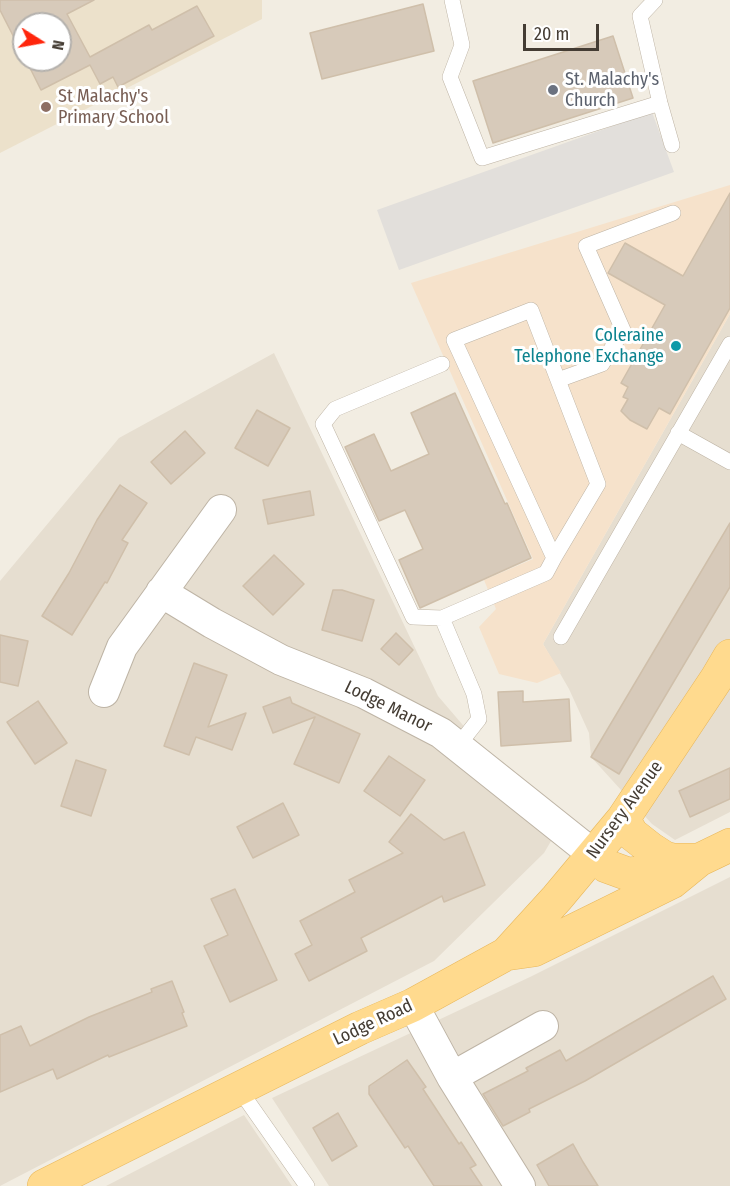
<!DOCTYPE html>
<style>
body{margin:0}
#map{position:relative;width:730px;height:1186px;overflow:hidden;background:#f2ede2;font-family:"Fira Sans Condensed",sans-serif}
canvas{display:block}
.north{position:absolute;left:12px;top:12px;width:60px;height:60px;box-sizing:border-box;background:#fff;border:2px solid #b4b1ad;border-radius:50%;rotate:101deg;font-size:16px;font-weight:700;line-height:24px;text-align:center;color:#443c33}
.north::after{content:'';display:block;margin:auto;width:21px;height:27px;background:#ff260c;clip-path:polygon(50% 0,100% 100%,50% 72%,0 100%)}
.scale{position:absolute;left:523px;top:24px;width:76px;height:27px;box-sizing:border-box;border:3px solid #443c33;border-top:0;padding-left:8px;font-size:18px;line-height:21px;white-space:nowrap;color:#443c33;-webkit-text-stroke:4px #fff;paint-order:stroke}
</style>
<div id="map">
<canvas width="730" height="1186"></canvas>
<div class="north">N</div>
<div class="scale">20 m</div>
</div>
<script>
const ctx = document.querySelector('canvas').getContext('2d');
ctx.lineJoin = 'round';
function fill(path, color) { ctx.fillStyle = color; ctx.fill(path, 'evenodd'); }
const poly = rows => new Path2D(rows.map(r => 'M' + r).join(''));
function strokePath(path, color, width, dash) { ctx.strokeStyle = color; ctx.lineWidth = width; ctx.lineCap = dash ? 'butt' : 'round'; ctx.setLineDash(dash || []); ctx.stroke(path); }
function write(font, color, halo, rows, align = 'center') {
  ctx.font = font + ' "Fira Sans Condensed",sans-serif'; ctx.lineWidth = 6; ctx.setLineDash([]); ctx.textBaseline = 'middle'; ctx.strokeStyle = halo; ctx.fillStyle = color; for (const [text, x, y, turn = 0] of rows) {
    ctx.save(); ctx.translate(x, y); ctx.rotate((+turn || 0) * Math.PI / 180); ctx.textAlign = isNaN(turn) ? turn : align; if (halo) ctx.strokeText(text, 0, 0); ctx.fillText(text, 0, 0); ctx.restore();
  }
}
const residential = poly([
 [730,314,730,812,675,840,652,824,591,757,589,733,569,689,543,644],
 [274,353,438,696,491,758,564,819,544,853,434,961,0,1186,0,581,119,438],
 [730,877,730,1186,329,1186,272,1098,530,977],
 [244,1115,292,1186,106,1186]
]);
const commercial = poly([
 [730,185,730,314,543,644,561,673,537,683,499,674,479,627,496,609,484,580,533,559,411,283]
]);
const education = poly([
 [0,0,262,0,262,19,0,153],
 [24,24,60,24,60,60,24,60]
]);
const parking = poly([
 [652,112,674,172,399,270,377,210]
]);
const building = poly([
 [0,0,94,0,67,14,90,57,149,25,152,30,197,6,214,36,118,87,113,77,100,84,90,65,41,90,26,60,60,60,60,24,24,24,24,57,0,10,0,0],
 [423,4,434,51,322,79,310,33,423,4],
 [613,36,633,98,493,143,473,81,613,36],
 [730,193,730,308,670,414,659,408,647,429,630,420,621,411,628,399,623,397,628,387,621,383,665,305,608,273,625,243,683,276,730,193],
 [455,393,505,504,507,503,531,558,420,608,399,560,423,549,405,510,379,521,345,447,374,434,391,471,429,454,411,413,455,393],
 [257,410,290,428,268,466,235,448,257,410],
 [185,431,205,453,171,484,151,462,185,431],
 [120,485,147,503,122,540,128,543,107,583,105,582,72,635,42,616,69,573,97,520,120,485],
 [310,491,314,515,268,524,263,500,310,491],
 [730,523,730,587,619,774,591,757,730,523],
 [274,555,304,584,273,615,243,586,274,555],
 [333,590,342,590,374,600,362,641,322,630,333,590],
 [396,633,413,650,399,665,381,649,396,633],
 [0,635,28,641,18,686,0,682,0,635],
 [194,663,227,675,208,727,246,713,232,750,196,737,189,755,164,746,194,663],
 [523,691,523,702,569,699,571,741,501,746,498,692,523,691],
 [290,697,292,703,360,734,339,783,294,764,315,717,273,733,263,707,290,697],
 [38,701,67,743,35,764,7,722,38,701],
 [389,756,425,780,400,816,364,791,389,756],
 [76,760,106,770,91,816,61,806,76,760],
 [730,768,730,799,690,817,679,791,730,768],
 [283,803,299,835,253,858,237,827,283,803],
 [411,814,444,840,464,832,485,885,444,902,442,896,361,938,367,951,309,981,295,954,312,945,300,921,355,892,349,880,403,853,389,842,411,814],
 [235,889,277,980,230,1002,204,946,228,935,211,899,235,889],
 [713,976,726,999,585,1081,529,1109,530,1112,503,1126,483,1094,528,1071,526,1068,560,1050,566,1061,713,976],
 [172,981,184,1012,182,1013,187,1026,109,1057,108,1055,57,1079,53,1069,0,1092,0,1035,21,1026,30,1046,89,1017,152,992,151,989,172,981],
 [407,1060,426,1087,423,1089,459,1144,461,1142,476,1165,470,1168,482,1186,434,1186,408,1146,405,1148,369,1094,369,1086,407,1060],
 [338,1113,357,1146,332,1161,313,1128,338,1113],
 [573,1144,583,1162,598,1186,549,1186,537,1165,573,1144]
]);
const lane = poly([
 [452,0,462,45,450,77,482,158,660,103],
 [655,0,640,16,660,103,672,145],
 [442,364,335,409,323,424,413,617,442,618,474,694,479,719,457,747],
 [558,380,602,364,623,330,586,246,673,213],
 [678,433,730,462],
 [442,618,546,573,554,558,598,484,531,310,454,340,554,558],
 [561,637,730,344],
 [239,1089,307,1186]
]);
const street = poly([
 [161,592,212,623,281,660,364,693,441,733,594,855],
 [104,692,122,647,221,510],
 [413,1005,452,1077,520,1186],
 [452,1077,543,1026]
]);
const primary = poly([
 [623,819,632,834,651,849,665,858,673,860,699,860],
 [594,855,606,866,628,874,640,873,673,860],
 [506,954,557,898,623,819,717,678,730,656],
 [44,1186,360,1028,413,1005,506,954,534,950,672,882,699,860,730,845]
]);
const markers = [
 [553,90,6,"#6b7280"],
 [46,107,6,"#8d6e63"],
 [676,346,6,"#0f9aa8"]
];
const worshipNames = [
 ["St. Malachy's",565,80],
 ["Church",565,101]
];
const educationNames = [
 ["St Malachy's",58,97],
 ["Primary School",58,118]
];
const cultureNames = [
 ["Coleraine",664,336],
 ["Telephone Exchange",664,357]
];
const streetNames = [
 ["Lodge Manor",388,707,26],
 ["Nursery Avenue",625,810,-54],
 ["Lodge Road",373,1023,-25]
];
fill(residential, '#e6ded0');
fill(commercial, '#f6e2cb');
fill(education, '#ece1cb');
fill(parking, '#e2dfdb');
fill(building, '#d7caba');
strokePath(building, '#cfbfaa', 1.5);
strokePath(lane, '#beb4a5', 16);
strokePath(street, '#beb4a5', 32);
strokePath(primary, '#e8b75a', 34);
strokePath(lane, '#fff', 15);
strokePath(street, '#fff', 30);
strokePath(primary, '#ffda8e', 33);
for (const [x, y, r, color] of markers) { const dot = new Path2D(); dot.arc(x, y, r, 0, 2 * Math.PI); ctx.fillStyle = color; ctx.fill(dot); strokePath(dot, '#fff', 2); }
write('18px', '#5b616d', '#fff', worshipNames, 'left');
write('18px', '#785e54', '#fff', educationNames, 'left');
write('18px', '#0d838f', '#fff', cultureNames, 'right');
write('18px', '#443c33', '#fff', streetNames);
</script>
